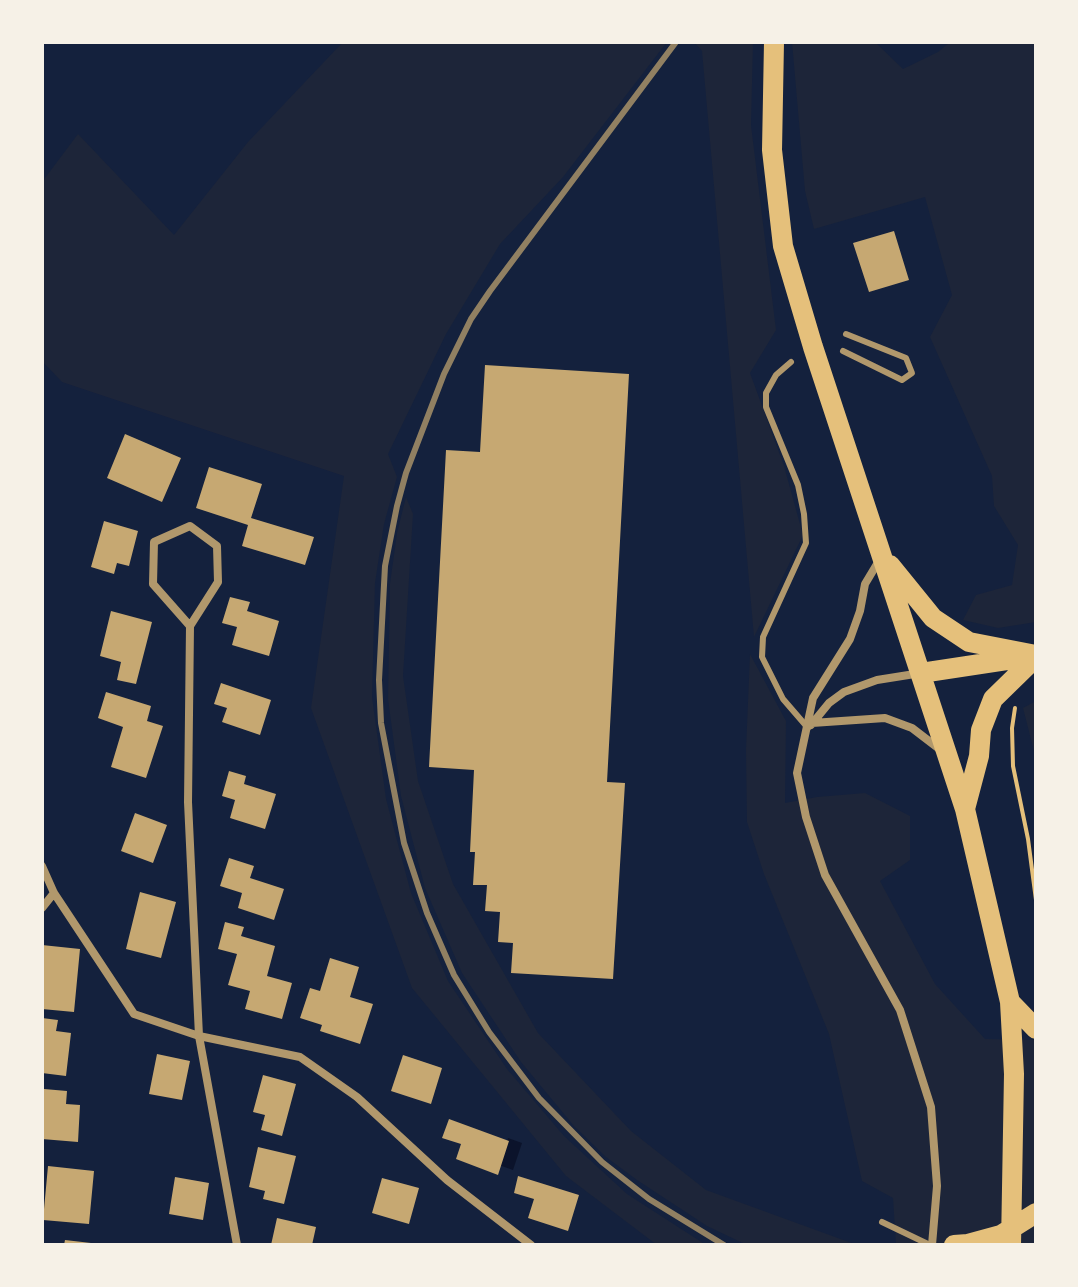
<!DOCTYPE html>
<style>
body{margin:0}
#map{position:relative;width:1078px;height:1287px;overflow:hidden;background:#14213d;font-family:"Fira Sans",sans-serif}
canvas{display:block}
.frame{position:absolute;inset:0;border:44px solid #f6f1e7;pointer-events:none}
</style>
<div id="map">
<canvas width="1078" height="1287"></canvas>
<div class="frame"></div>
</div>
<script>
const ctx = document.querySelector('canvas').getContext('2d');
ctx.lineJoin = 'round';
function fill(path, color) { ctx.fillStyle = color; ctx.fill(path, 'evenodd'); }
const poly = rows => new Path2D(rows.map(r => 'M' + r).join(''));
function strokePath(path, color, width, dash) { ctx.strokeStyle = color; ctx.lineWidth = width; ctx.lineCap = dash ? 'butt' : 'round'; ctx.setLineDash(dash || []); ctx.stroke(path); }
const green = poly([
 [343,42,667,42,563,177,500,244,446,334,388,454,397,477,384,524,375,583,372,697,386,799,411,893,448,981,507,1069,564,1136,627,1194,706,1245,657,1245,566,1176,412,988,311,708,344,476,62,382,42,361,42,182,78,134,174,235,248,142],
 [694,42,753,42,751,125,776,330,750,373,784,466,803,535,754,637,702,51],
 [792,42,875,42,903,69,938,52,950,42,1036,42,1036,622,998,628,963,620,976,595,1012,585,1018,545,994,506,992,476,930,337,952,295,925,197,814,229,805,191],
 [406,497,413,514,403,676,418,781,453,884,538,1033,631,1131,706,1190,857,1245,747,1245,707,1226,637,1180,606,1157,574,1126,521,1062,462,973,425,888,401,796,388,699,390,584,397,533],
 [750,654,786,721,785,803,817,797,865,793,910,816,910,860,880,881,935,984,985,1039,1036,1040,1036,1245,896,1245,893,1198,862,1181,829,1034,764,874,747,822,746,750],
 [1036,701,1036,759,1023,708]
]);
const water = poly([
 [508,1138,522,1143,513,1170,499,1165]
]);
const building = poly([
 [894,231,909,280,869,292,853,243],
 [485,365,629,374,607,782,625,783,613,979,511,973,513,943,498,942,500,912,485,911,487,885,473,885,475,852,470,852,474,770,429,767,446,450,480,452],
 [125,434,181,458,162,502,107,478],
 [209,467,262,484,251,518,314,537,305,565,242,546,248,525,196,508],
 [104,521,138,531,129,566,117,563,114,574,91,567],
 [230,597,250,602,247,611,279,621,269,656,232,645,237,627,222,623],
 [111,611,152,622,136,684,117,680,121,662,100,656],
 [221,683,271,700,260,735,222,722,227,708,214,704],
 [106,692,151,706,147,721,163,726,146,778,111,767,123,727,98,718],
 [229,771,246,776,244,784,276,794,265,829,230,818,235,800,222,796],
 [135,813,167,825,153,863,121,851],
 [229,858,254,866,250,878,284,889,274,920,238,908,242,893,220,886],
 [140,892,176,902,161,958,126,949],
 [225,922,244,927,241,936,275,946,267,976,292,983,282,1019,245,1009,250,991,228,985,237,954,218,949],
 [42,945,80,949,74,1012,42,1009],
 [330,958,359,967,350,997,373,1004,360,1044,320,1031,322,1025,300,1018,310,988,320,991],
 [42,1018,58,1020,56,1031,71,1033,66,1076,42,1073],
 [157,1054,190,1061,182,1100,149,1094],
 [403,1055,442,1068,431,1104,391,1091],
 [263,1075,296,1084,282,1136,261,1130,265,1115,253,1112],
 [44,1089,67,1091,66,1104,80,1105,78,1142,42,1139],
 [449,1119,509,1141,498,1175,456,1159,461,1144,442,1138],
 [258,1147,296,1156,284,1204,263,1199,265,1191,249,1187],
 [48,1166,94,1171,89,1224,43,1220],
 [518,1176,579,1195,568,1231,528,1218,534,1199,514,1193],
 [175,1177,209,1183,203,1220,169,1214],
 [382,1178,419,1188,409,1224,372,1213],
 [277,1218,316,1227,312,1245,271,1245],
 [65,1240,91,1243,91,1245,64,1245]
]);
const path = poly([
 [1015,708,1012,728,1013,766,1028,839,1036,900]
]);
const service = poly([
 [843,351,902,380,912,373,906,358,846,334],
 [791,362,776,375,766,393,766,407,798,485,804,514,806,543,763,637,762,657,783,699,808,728],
 [882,1222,930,1245]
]);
const minor = poly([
 [880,559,865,584,860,611,850,639,813,698,797,773,806,817,825,875,900,1010,931,1107,937,1186,932,1245],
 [190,626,153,584,154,542,190,526,217,546,218,582,190,626,188,802,199,1036,237,1245],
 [812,723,885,718,912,728,942,751],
 [811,725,829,703,844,692,877,680,921,673],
 [42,866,54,893,134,1014,199,1036,300,1057,357,1097,447,1180,531,1245],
 [42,908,54,893]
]);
const primary = poly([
 [774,42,772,150,783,246,813,347,965,809,1010,1002,1014,1074,1011,1245],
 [890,565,933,618,969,642,1036,655],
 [921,673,1020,658],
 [965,809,979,756,981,730,993,699,1036,657],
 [1010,1002,1036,1029],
 [954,1245,968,1244,1001,1235,1036,1213]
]);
const rail = poly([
 [676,42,490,291,471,319,444,374,406,473,397,506,385,566,379,680,381,723,404,843,427,913,454,975,489,1032,539,1098,602,1162,649,1199,724,1245]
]);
fill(green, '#1d2539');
fill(water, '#0b132b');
fill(building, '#c6a872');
strokePath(path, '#e5c07b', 4);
strokePath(service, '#b1986c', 6);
strokePath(minor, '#b1986c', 8);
strokePath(primary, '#e5c07b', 20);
strokePath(rail, '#918062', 6);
</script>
